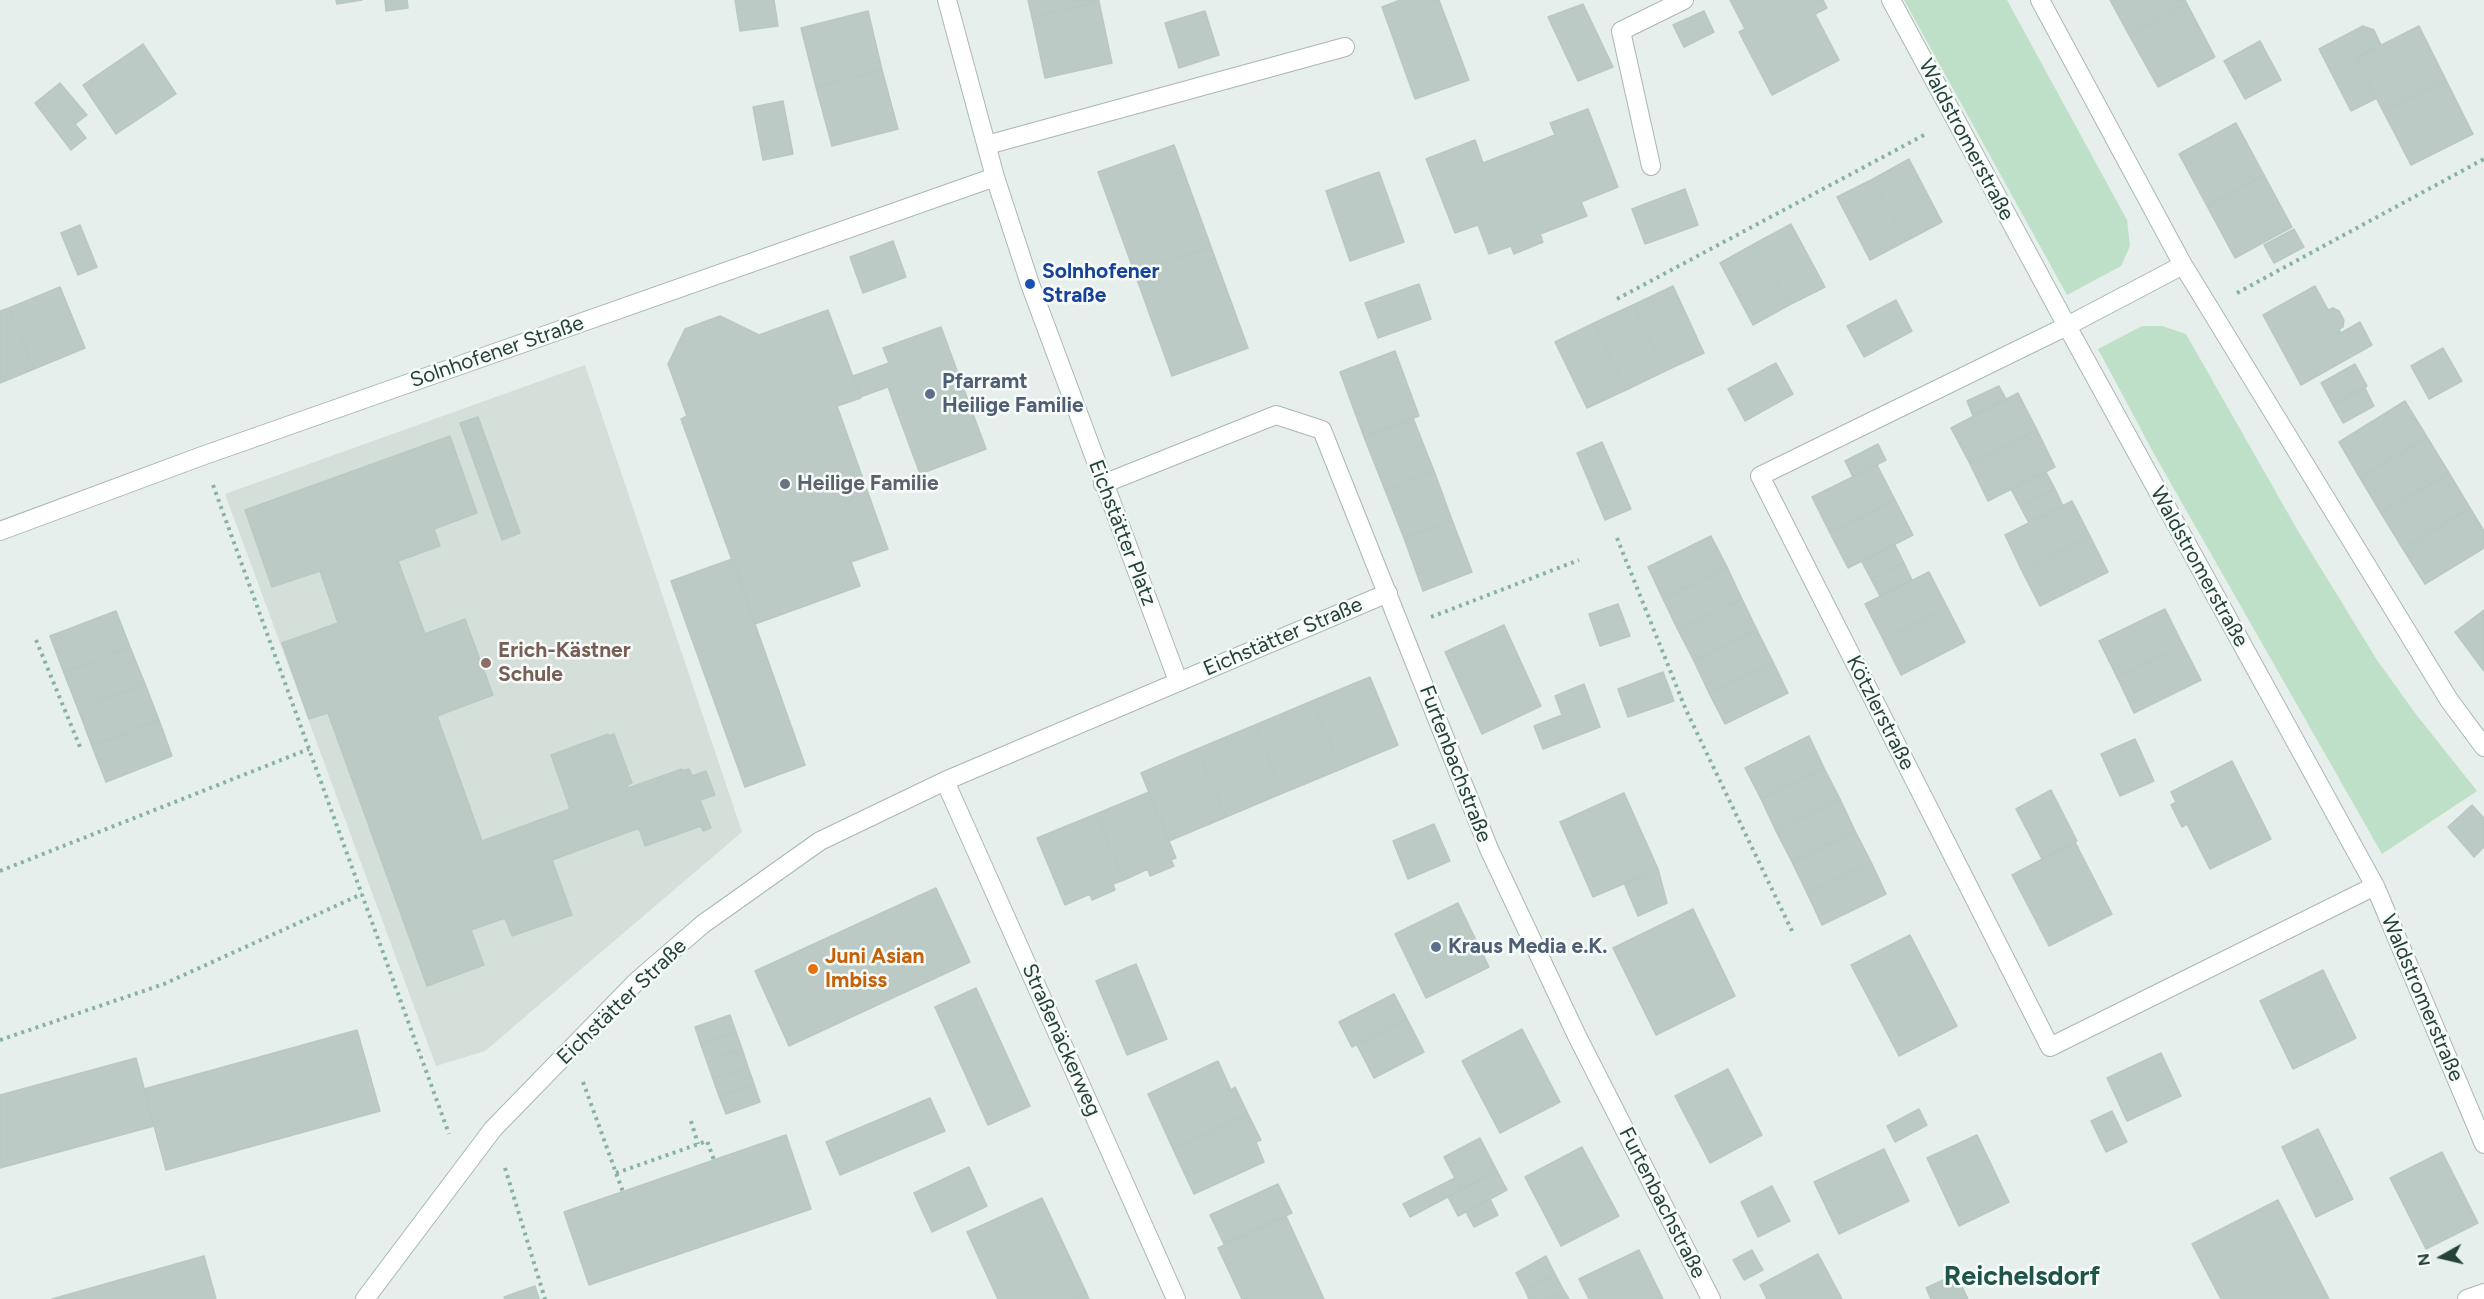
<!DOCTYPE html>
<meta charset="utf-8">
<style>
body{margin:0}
#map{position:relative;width:2484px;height:1299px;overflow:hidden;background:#e6efeb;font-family:Figtree,sans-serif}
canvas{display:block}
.north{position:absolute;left:2412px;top:1227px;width:60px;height:60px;-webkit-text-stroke:4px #f7fbf9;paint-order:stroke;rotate:262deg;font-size:16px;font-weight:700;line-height:24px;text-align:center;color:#24423a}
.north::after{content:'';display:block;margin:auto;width:21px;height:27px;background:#24423a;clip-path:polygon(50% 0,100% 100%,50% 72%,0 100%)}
</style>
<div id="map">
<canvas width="2484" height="1299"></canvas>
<div class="north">N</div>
</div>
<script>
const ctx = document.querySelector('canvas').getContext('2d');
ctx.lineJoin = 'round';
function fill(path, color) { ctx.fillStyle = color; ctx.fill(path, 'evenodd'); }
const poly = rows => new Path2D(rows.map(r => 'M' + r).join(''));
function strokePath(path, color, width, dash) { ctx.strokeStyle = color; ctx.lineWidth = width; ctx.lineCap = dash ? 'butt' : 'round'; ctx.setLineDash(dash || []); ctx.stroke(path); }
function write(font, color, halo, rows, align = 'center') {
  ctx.font = font + ' Figtree,sans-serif'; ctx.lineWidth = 5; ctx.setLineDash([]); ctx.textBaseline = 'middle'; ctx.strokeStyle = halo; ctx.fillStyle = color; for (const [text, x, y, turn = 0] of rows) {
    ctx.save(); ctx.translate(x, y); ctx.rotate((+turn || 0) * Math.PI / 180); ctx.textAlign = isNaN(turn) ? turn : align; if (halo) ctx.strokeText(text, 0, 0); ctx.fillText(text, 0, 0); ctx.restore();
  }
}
const built = poly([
 [585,365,742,832,485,1051,436,1066,225,494]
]);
const green = poly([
 [1904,0,2007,0,2127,220,2130,246,2121,266,2067,295],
 [2142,326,2162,326,2186,334,2298,531,2377,660,2415,713,2477,791,2382,854,2153,452,2098,349]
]);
const building = poly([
 [336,0,362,0,337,4,336,0],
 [385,0,407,0,408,8,386,11,385,0],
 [735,0,774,0,778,26,740,31,735,0],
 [1028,0,1099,0,1099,2,1032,17,1028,0],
 [1400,0,1439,0,1469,80,1415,99,1382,7,1400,0],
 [1730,0,1823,0,1827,8,1815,14,1839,60,1772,95,1739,32,1745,29,1730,0],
 [2110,0,2185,0,2187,4,2129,35,2110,0],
 [1099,2,1112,63,1045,78,1032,17,1099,2],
 [1583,4,1613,67,1578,81,1548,17,1583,4],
 [2187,4,2215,57,2158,87,2129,35,2187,4],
 [868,11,882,70,816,87,801,28,868,11],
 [1205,11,1219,55,1179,68,1165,23,1205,11],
 [1704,11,1714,32,1684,47,1673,25,1704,11],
 [2363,26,2374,30,2381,45,2356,58,2377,98,2351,111,2319,49,2363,26],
 [2419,26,2446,80,2383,111,2356,58,2419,26],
 [2260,41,2281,80,2245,99,2224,61,2260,41],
 [143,44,176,94,116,134,83,85,143,44],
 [882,70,898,129,832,146,816,87,882,70],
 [2446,80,2473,134,2411,165,2383,111,2446,80],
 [60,83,87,115,75,124,86,138,71,150,35,103,60,83],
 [783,101,793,154,763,160,753,107,783,101],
 [1588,109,1618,187,1581,202,1587,216,1540,234,1543,242,1514,254,1511,246,1489,254,1478,225,1455,233,1426,159,1475,140,1483,163,1555,135,1550,123,1588,109],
 [2236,123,2264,175,2207,206,2179,154,2236,123],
 [1174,145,1211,247,1135,274,1098,172,1174,145],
 [1909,159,1942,222,1906,241,1873,179,1909,159],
 [1379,172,1404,242,1350,261,1326,191,1379,172],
 [2264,175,2292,227,2235,258,2207,206,2264,175],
 [1873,179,1906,241,1870,260,1837,197,1873,179],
 [1685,189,1698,225,1645,244,1632,209,1685,189],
 [1791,224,1825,287,1789,305,1756,243,1791,224],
 [80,225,97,267,78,275,61,233,80,225],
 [2294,229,2304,247,2274,263,2264,245,2294,229],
 [893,241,906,277,863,293,850,257,893,241],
 [1756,243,1789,305,1753,325,1720,263,1756,243],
 [1211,247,1248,348,1172,376,1135,274,1211,247],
 [1419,284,1431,319,1378,338,1365,303,1419,284],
 [1673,286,1704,353,1665,371,1633,305,1673,286],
 [2315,286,2328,310,2333,308,2339,311,2344,320,2343,327,2339,329,2341,333,2360,322,2372,345,2301,385,2263,315,2315,286],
 [60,287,85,348,34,369,9,308,60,287],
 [1896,300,1912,331,1864,357,1847,326,1896,300],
 [1633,305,1665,371,1626,390,1594,323,1633,305],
 [9,308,34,369,0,383,0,311,9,308],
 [828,310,861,398,837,406,888,549,851,562,860,586,755,624,681,419,687,416,668,364,685,329,720,316,759,335,828,310],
 [1594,323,1626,390,1587,408,1555,342,1594,323],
 [941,327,986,449,920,474,888,387,860,397,853,376,889,363,883,348,941,327],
 [2443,348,2462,381,2429,399,2411,366,2443,348],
 [1395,351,1419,416,1364,437,1340,372,1395,351],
 [1776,363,1793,394,1745,421,1728,389,1776,363],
 [2355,364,2367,386,2333,405,2321,383,2355,364],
 [1999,386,2006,399,1973,416,1967,401,1999,386],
 [2365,388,2374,406,2343,423,2333,405,2365,388],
 [2018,393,2037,430,1970,464,1951,428,2018,393],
 [2405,401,2427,437,2360,478,2339,442,2405,401],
 [478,417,520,533,502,540,460,423,478,417],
 [1413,418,1434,471,1385,490,1364,437,1413,418],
 [2037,430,2055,467,1988,501,1970,464,2037,430],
 [450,436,477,513,434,529,440,546,398,561,425,634,465,619,493,695,437,716,482,841,570,809,551,755,608,734,609,736,614,734,632,783,627,785,628,788,682,769,682,771,689,769,692,776,706,771,715,795,700,800,711,828,703,831,701,826,645,846,639,828,552,860,572,915,512,936,505,918,471,930,484,965,427,986,328,713,309,719,282,643,338,623,320,571,272,587,245,510,450,436],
 [2427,437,2449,473,2381,513,2360,478,2427,437],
 [1602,442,1631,509,1605,520,1577,453,1602,442],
 [1878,444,1886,460,1853,477,1845,461,1878,444],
 [1877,465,1895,500,1830,533,1812,497,1877,465],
 [1434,471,1452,520,1404,538,1385,490,1434,471],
 [2046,472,2055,489,2020,506,2011,489,2046,472],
 [2449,473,2470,508,2403,549,2381,513,2449,473],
 [2055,489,2063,506,2029,523,2020,506,2055,489],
 [1895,500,1913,535,1848,568,1830,533,1895,500],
 [2072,501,2090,536,2022,571,2005,535,2072,501],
 [2470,508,2484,531,2484,548,2425,584,2403,549,2470,508],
 [1452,520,1472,572,1423,591,1404,538,1452,520],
 [1711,536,1727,567,1663,599,1648,567,1711,536],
 [2090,536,2108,572,2040,606,2022,571,2090,536],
 [1895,545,1904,563,1871,579,1862,562,1895,545],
 [732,559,805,765,745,787,671,581,732,559],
 [1904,563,1912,580,1880,596,1871,579,1904,563],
 [1727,567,1742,599,1678,630,1663,599,1727,567],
 [1929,572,1947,607,1883,639,1865,604,1929,572],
 [1742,599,1757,630,1694,661,1678,630,1742,599],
 [1618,604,1630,636,1600,646,1589,614,1618,604],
 [1947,607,1965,642,1901,675,1883,639,1947,607],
 [2165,609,2183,645,2117,677,2099,641,2165,609],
 [2484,610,2484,671,2455,632,2484,610],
 [116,611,130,647,64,673,50,636,116,611],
 [1504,625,1541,706,1482,734,1445,652,1504,625],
 [1757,630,1773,662,1709,693,1694,661,1757,630],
 [2183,645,2201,680,2134,713,2117,677,2183,645],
 [130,647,145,684,78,709,64,673,130,647],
 [1773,662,1788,693,1725,724,1709,693,1773,662],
 [1663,672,1674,701,1628,717,1618,689,1663,672],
 [1370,677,1398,745,1341,769,1312,701,1370,677],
 [145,684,159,720,92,746,78,709,145,684],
 [1584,684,1600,727,1543,749,1534,726,1562,715,1555,696,1584,684],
 [1312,701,1341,769,1283,793,1255,725,1312,701],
 [159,720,172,756,106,782,92,746,159,720],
 [1255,725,1283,793,1226,817,1197,749,1255,725],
 [1809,736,1824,768,1761,799,1745,768,1809,736],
 [2135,739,2154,781,2120,796,2101,754,2135,739],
 [1197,749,1226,817,1169,841,1141,773,1197,749],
 [2232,761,2271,839,2210,869,2187,824,2182,827,2171,805,2176,802,2171,792,2232,761],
 [1824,768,1840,799,1776,831,1761,799,1824,768],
 [2051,790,2077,841,2042,859,2016,809,2051,790],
 [1149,792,1176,858,1171,860,1174,866,1150,876,1148,869,1124,880,1096,814,1149,792],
 [1624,793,1658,869,1593,897,1560,822,1624,793],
 [1840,799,1855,831,1792,862,1776,831,1840,799],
 [2472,805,2484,818,2484,847,2474,857,2448,827,2472,805],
 [1096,814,1124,880,1113,884,1115,890,1092,900,1090,894,1065,905,1037,838,1096,814],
 [1434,824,1450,861,1408,879,1393,841,1434,824],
 [1855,831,1871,862,1807,893,1792,862,1855,831],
 [2075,842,2112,914,2049,946,2012,875,2075,842],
 [1871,862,1886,894,1822,925,1807,893,1871,862],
 [1658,869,1667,903,1638,916,1624,883,1658,869],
 [936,888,970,962,789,1046,755,971,936,888],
 [1458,903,1489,967,1426,998,1395,934,1458,903],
 [1693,909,1735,996,1656,1035,1613,948,1693,909],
 [1910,935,1957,1026,1899,1056,1851,965,1910,935],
 [1136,964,1167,1039,1127,1055,1096,981,1136,964],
 [2323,970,2356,1038,2293,1069,2260,1001,2323,970],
 [976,988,1030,1106,988,1125,935,1007,976,988],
 [1394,994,1407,1019,1352,1047,1339,1022,1394,994],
 [730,1015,736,1032,701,1045,695,1027,730,1015],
 [1407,1019,1424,1052,1374,1078,1357,1045,1407,1019],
 [1522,1029,1560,1102,1500,1133,1462,1061,1522,1029],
 [357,1030,380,1111,166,1170,144,1089,357,1030],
 [736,1032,742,1049,707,1062,701,1045,736,1032],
 [742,1049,748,1067,713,1079,707,1062,742,1049],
 [2161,1053,2181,1096,2127,1121,2107,1078,2161,1053],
 [136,1058,154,1126,0,1168,0,1095,136,1058],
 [1218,1061,1231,1090,1235,1087,1248,1114,1173,1149,1148,1094,1218,1061],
 [748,1067,754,1084,719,1096,713,1079,748,1067],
 [1728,1069,1762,1135,1710,1163,1675,1096,1728,1069],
 [754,1084,760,1102,726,1114,719,1096,754,1084],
 [930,1098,945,1131,840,1175,826,1142,930,1098],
 [1919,1109,1927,1125,1895,1142,1887,1126,1919,1109],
 [2112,1111,2127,1142,2106,1152,2091,1121,2112,1111],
 [1248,1114,1261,1140,1256,1142,1264,1162,1194,1194,1173,1149,1248,1114],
 [2318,1129,2353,1199,2316,1217,2282,1147,2318,1129],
 [786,1135,811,1209,589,1285,564,1212,786,1135],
 [1977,1135,2009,1202,1959,1226,1927,1158,1977,1135],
 [1480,1138,1497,1171,1461,1190,1444,1157,1480,1138],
 [1582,1147,1619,1216,1561,1246,1525,1177,1582,1147],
 [1884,1149,1909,1201,1839,1234,1814,1182,1884,1149],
 [2442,1152,2478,1223,2426,1249,2390,1178,2442,1152],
 [969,1167,987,1206,932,1232,914,1193,969,1167],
 [1497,1171,1507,1190,1458,1216,1448,1197,1497,1171],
 [1455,1178,1461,1190,1410,1217,1403,1204,1455,1178],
 [1278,1184,1292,1213,1224,1244,1210,1215,1278,1184],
 [1772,1186,1790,1221,1758,1237,1741,1202,1772,1186],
 [1042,1198,1086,1292,1071,1299,998,1299,967,1232,1042,1198],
 [1490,1199,1498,1215,1474,1227,1466,1212,1490,1199],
 [2278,1200,2329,1299,2221,1299,2192,1244,2278,1200],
 [1286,1216,1324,1299,1242,1299,1218,1248,1286,1216],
 [1639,1250,1663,1299,1589,1299,1579,1279,1639,1250],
 [1752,1250,1763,1270,1744,1280,1733,1260,1752,1250],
 [1818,1254,1842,1299,1767,1299,1760,1285,1818,1254],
 [204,1256,216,1299,52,1299,204,1256],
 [1546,1256,1555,1274,1525,1290,1516,1273,1546,1256],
 [1555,1274,1564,1291,1548,1299,1529,1299,1525,1290,1555,1274],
 [1956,1274,1968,1299,1931,1299,1926,1288,1956,1274],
 [535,1286,539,1299,505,1299,504,1297,535,1286],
 [1564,1291,1569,1299,1548,1299,1564,1291],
 [1086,1292,1089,1299,1071,1299,1086,1292]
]);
const path = poly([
 [2237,293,2484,159],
 [1617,299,1926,134],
 [213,485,449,1134],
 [1617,538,1686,710,1792,931],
 [1431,617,1579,560],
 [36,640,80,747],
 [0,871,309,749],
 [0,1040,164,984,362,894],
 [583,1082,623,1192],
 [691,1121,698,1144],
 [505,1168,545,1299],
 [616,1173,707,1141,714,1160]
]);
const lane = poly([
 [987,145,1345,47],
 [1651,166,1621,31,1684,0]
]);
const street = poly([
 [947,0,995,177,1030,284,1178,681],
 [1891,0,2067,326,2375,886,2484,1144],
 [2040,0,2183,265,2449,700,2484,747],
 [2183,265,2067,326,1760,476,2050,1047,2375,886],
 [1103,484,1276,415,1322,430,1489,849,1577,1036,1711,1299],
 [0,531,202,456,995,177],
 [945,781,1176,1299],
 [365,1299,493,1129,637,981,703,924,820,841,945,781,1388,593],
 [2467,1299,2484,1293]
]);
const markers = [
 [1030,284,6,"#1a4fb4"],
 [930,394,6,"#5c6f8a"],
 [785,484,6,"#6b7280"],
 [486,663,6,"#8d6e63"],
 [1436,947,6,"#5c6f8a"],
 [813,969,6,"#e8710a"]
];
const streetNames = [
 ["Waldstromerstraße",1966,140,62],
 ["Solnhofener Straße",497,352,-19],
 ["Eichstätter Platz",1122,533,69],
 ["Waldstromerstraße",2199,567,61],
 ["Eichstätter Straße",1283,637,-23],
 ["Kötzlerstraße",1880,713,63],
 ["Furtenbachstraße",1455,764,69],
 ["Waldstromerstraße",2422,998,67],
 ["Eichstätter Straße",622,1002,-44],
 ["Straßenäckerweg",1061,1040,66],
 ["Furtenbachstraße",1662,1203,63]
];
const transitNames = [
 ["Solnhofener",1042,272],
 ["Straße",1042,296]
];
const serviceNames = [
 ["Pfarramt",942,382],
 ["Heilige Familie",942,406],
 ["Kraus Media e.K.",1448,947]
];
const worshipNames = [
 ["Heilige Familie",797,484]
];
const educationNames = [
 ["Erich-Kästner",498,651],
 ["Schule",498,675]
];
const foodNames = [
 ["Juni Asian",825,957],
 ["Imbiss",825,981]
];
const districtNames = [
 ["Reichelsdorf",2022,1277]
];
fill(built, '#d4dfda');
fill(green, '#bfe0c8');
fill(building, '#bbcac4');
strokePath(building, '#b8c9c2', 1.5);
strokePath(lane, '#a8b8b2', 20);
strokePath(street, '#a8b8b2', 20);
strokePath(path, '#86b3a5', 4, [3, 4.5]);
strokePath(lane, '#fff', 18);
strokePath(street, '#fff', 18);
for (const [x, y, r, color] of markers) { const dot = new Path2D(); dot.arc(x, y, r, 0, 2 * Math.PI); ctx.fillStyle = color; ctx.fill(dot); strokePath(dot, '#f7fbf9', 2); }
write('21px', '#24423a', '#f7fbf9', streetNames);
write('bold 21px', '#164399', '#f7fbf9', transitNames, 'left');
write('bold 21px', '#4e5e75', '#f7fbf9', serviceNames, 'left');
write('bold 21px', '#5b616d', '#f7fbf9', worshipNames, 'left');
write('bold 21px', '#785e54', '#f7fbf9', educationNames, 'left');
write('bold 21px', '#c56008', '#f7fbf9', foodNames, 'left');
write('bold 27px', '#1f5548', '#f7fbf9', districtNames);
</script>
